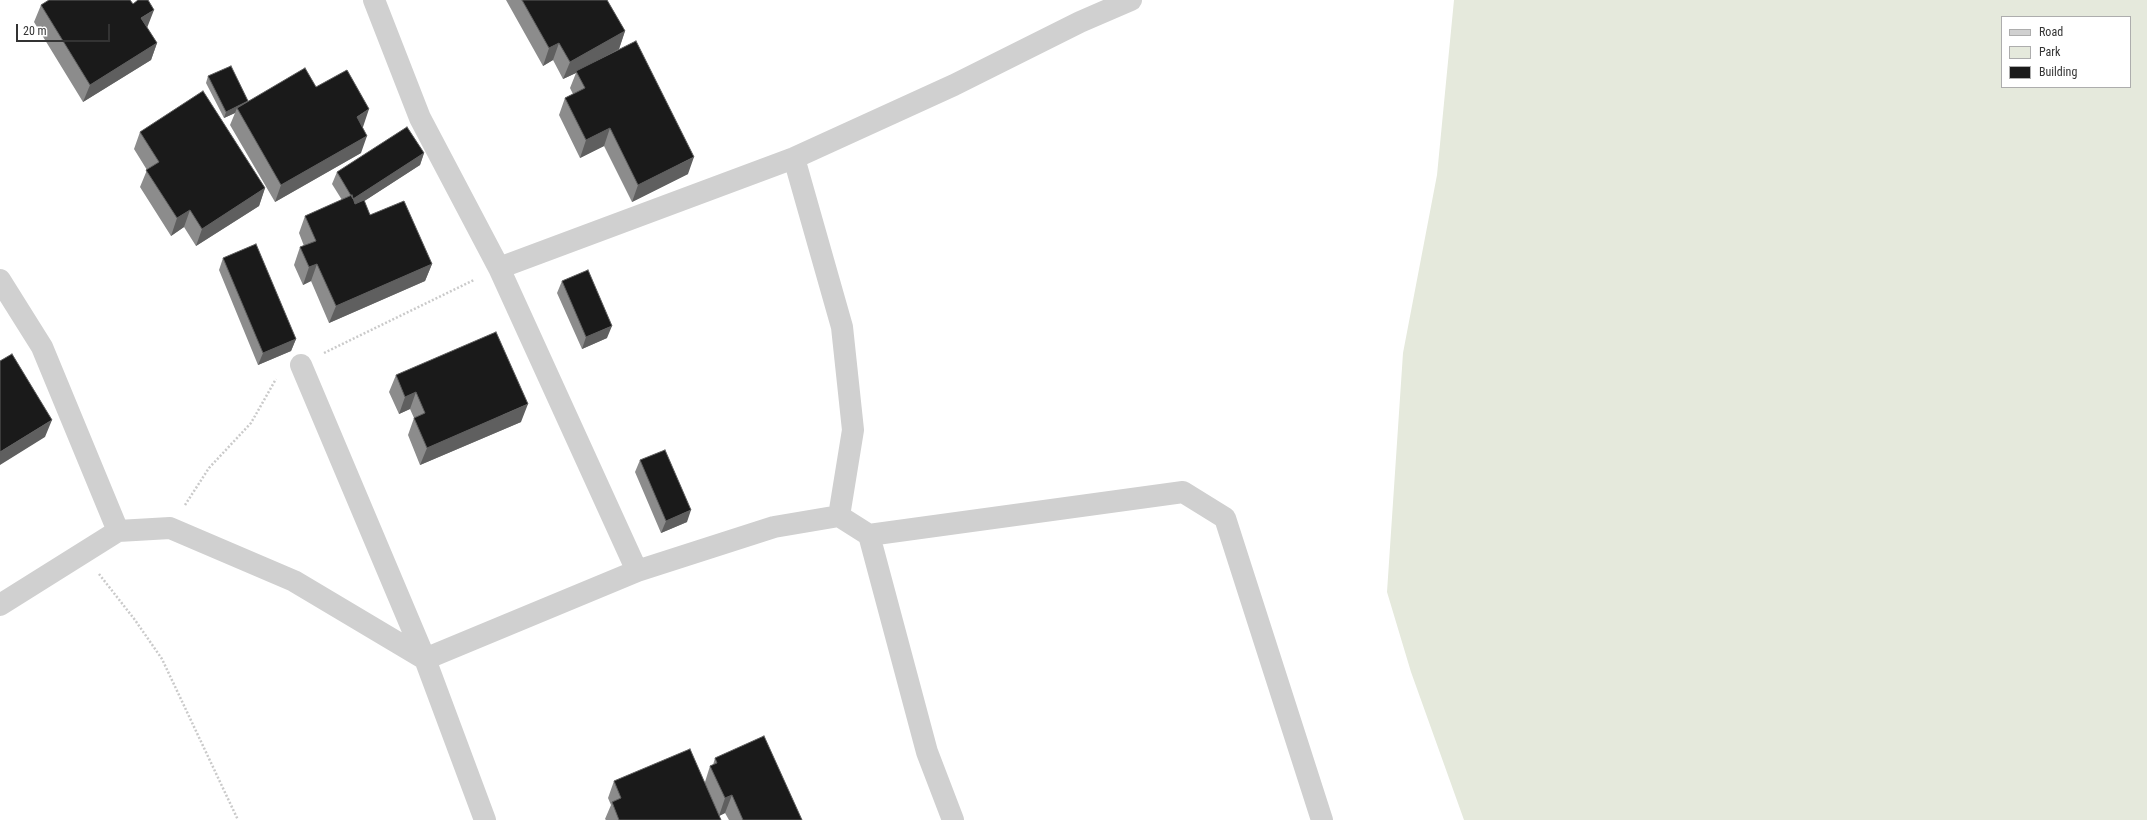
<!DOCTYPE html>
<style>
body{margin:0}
#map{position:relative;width:2147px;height:820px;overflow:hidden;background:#fff;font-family:"Roboto Condensed",sans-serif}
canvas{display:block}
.legend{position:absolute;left:2001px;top:16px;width:130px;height:72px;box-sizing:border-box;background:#fff;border:1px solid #adadad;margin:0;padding:5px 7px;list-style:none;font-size:12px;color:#333}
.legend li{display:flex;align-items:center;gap:8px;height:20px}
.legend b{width:20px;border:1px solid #adadad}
.scale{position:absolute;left:16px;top:24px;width:94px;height:18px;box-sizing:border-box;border:2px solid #333;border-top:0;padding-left:5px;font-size:12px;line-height:14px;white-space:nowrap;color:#333;-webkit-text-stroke:3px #fff;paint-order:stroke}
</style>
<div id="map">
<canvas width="2147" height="820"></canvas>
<ul class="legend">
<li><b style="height:5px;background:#d0d0d0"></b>Road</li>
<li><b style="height:11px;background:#e5e9dc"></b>Park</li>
<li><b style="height:11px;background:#1a1a1a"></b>Building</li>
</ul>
<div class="scale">20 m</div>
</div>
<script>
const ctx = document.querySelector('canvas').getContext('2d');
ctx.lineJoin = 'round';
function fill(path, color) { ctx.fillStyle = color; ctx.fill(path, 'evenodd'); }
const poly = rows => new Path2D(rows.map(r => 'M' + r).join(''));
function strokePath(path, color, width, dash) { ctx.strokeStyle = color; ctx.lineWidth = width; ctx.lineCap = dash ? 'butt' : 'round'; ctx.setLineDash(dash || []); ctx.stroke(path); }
const green = poly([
 [1454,0,2147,0,2147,820,1464,820,1411,672,1387,592,1403,353,1437,175],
 [2002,17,2130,17,2130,87,2002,87]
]);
const path = poly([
 [324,353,474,280],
 [185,505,209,468,251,423,276,379],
 [99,574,135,620,162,659,238,820]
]);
const street = poly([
 [374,0,420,118,499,268,637,571],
 [794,158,842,327,853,430,839,516],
 [499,268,794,158,954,85,1080,22,1131,0],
 [0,280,42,347,118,531],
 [301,365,425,659,485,820],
 [869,535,927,752,953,820],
 [0,605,118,531,170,528,294,581,425,659],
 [425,659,637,571,774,527,839,516,869,535,1183,492,1225,518,1322,820]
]);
const wall = poly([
 [506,0,607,0,625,31,619,49,594,62,688,174,632,202,604,146,580,158,559,115,565,98,573,94,570,88,576,73,563,79,553,60,543,66],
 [41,5,147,28,157,43,151,60,83,102,34,22],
 [208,76,248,101,316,87,363,127,362,127,361,153,275,202,230,125,235,113,224,118,206,83],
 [140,132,265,188,259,206,196,246,184,227,171,236,140,187,147,170,134,149],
 [424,153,420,165,364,201,370,215,432,264,425,281,329,323,311,281,303,285,294,265,300,247,304,246,299,233,305,216,342,200,332,184,337,172],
 [223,258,296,339,291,351,258,365,219,270],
 [562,281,607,338,582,349,557,293],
 [396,375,521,422,420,465,408,435,414,418,410,409,399,414,389,392],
 [640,460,687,522,661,533,635,472],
 [715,758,802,820,729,820,725,813,719,816,721,820,606,820,605,819,611,805,608,798,614,781,705,782,710,766,713,765]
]);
const shadedWall = poly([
 [154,10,147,28,141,18],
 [625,31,619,49,576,72,576,71,576,73,563,79,570,62],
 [157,43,151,60,83,102,90,85],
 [559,43,553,60,543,66,549,48],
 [248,101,237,108,235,113,224,118,226,112],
 [369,109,363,127,350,134,357,117],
 [610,128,604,146,580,158,586,140],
 [367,136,361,153,275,202,281,185],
 [424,153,420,165,349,211,353,199],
 [694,157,688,174,632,202,638,185],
 [265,188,259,206,196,246,202,229],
 [190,210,184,227,171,236,177,218],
 [317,264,311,281,303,285,309,267],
 [432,264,425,281,329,323,336,306],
 [612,326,607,338,582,349,586,337],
 [296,339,291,351,258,365,263,353],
 [416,392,410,409,399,414,405,397],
 [528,404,521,422,420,465,427,448],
 [52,420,45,437,0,465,0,452],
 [691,510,687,522,661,533,666,521],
 [732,795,725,813,719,816,725,798]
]);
const building = poly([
 [49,0,130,0,133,4,138,0,148,0,154,10,141,18,157,43,90,85,41,5,49,0],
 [522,0,607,0,625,31,570,62,559,43,549,48,522,0],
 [636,41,694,157,638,185,610,128,586,140,565,98,585,88,576,71,636,41],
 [231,66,248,101,226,112,208,76,231,66],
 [305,68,316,87,347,70,369,109,357,117,367,136,281,185,237,108,305,68],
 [203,91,265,188,202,229,190,210,177,218,146,170,159,162,140,132,203,91],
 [407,127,424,153,353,199,337,172,407,127],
 [352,195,355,204,364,200,370,215,404,201,432,264,336,306,317,264,309,267,300,247,316,241,305,216,352,195],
 [256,244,296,339,263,353,223,258,256,244],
 [588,270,612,326,586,337,562,281,588,270],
 [496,332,528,404,427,448,414,418,425,413,416,392,405,397,396,375,496,332],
 [12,354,52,420,0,452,0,361,12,354],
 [665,450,691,510,666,521,640,460,665,450],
 [764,736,802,820,743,820,732,795,725,798,710,766,717,763,715,758,764,736],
 [690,749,721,820,619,820,612,802,621,798,614,781,690,749]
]);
fill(green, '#e5e9dc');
strokePath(path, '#cacaca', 2.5, [2, 2]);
strokePath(street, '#d0d0d0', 22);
fill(wall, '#8c8c8c');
fill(shadedWall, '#5f5f5f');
fill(building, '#1a1a1a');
strokePath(building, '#5f5f5f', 1);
</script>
